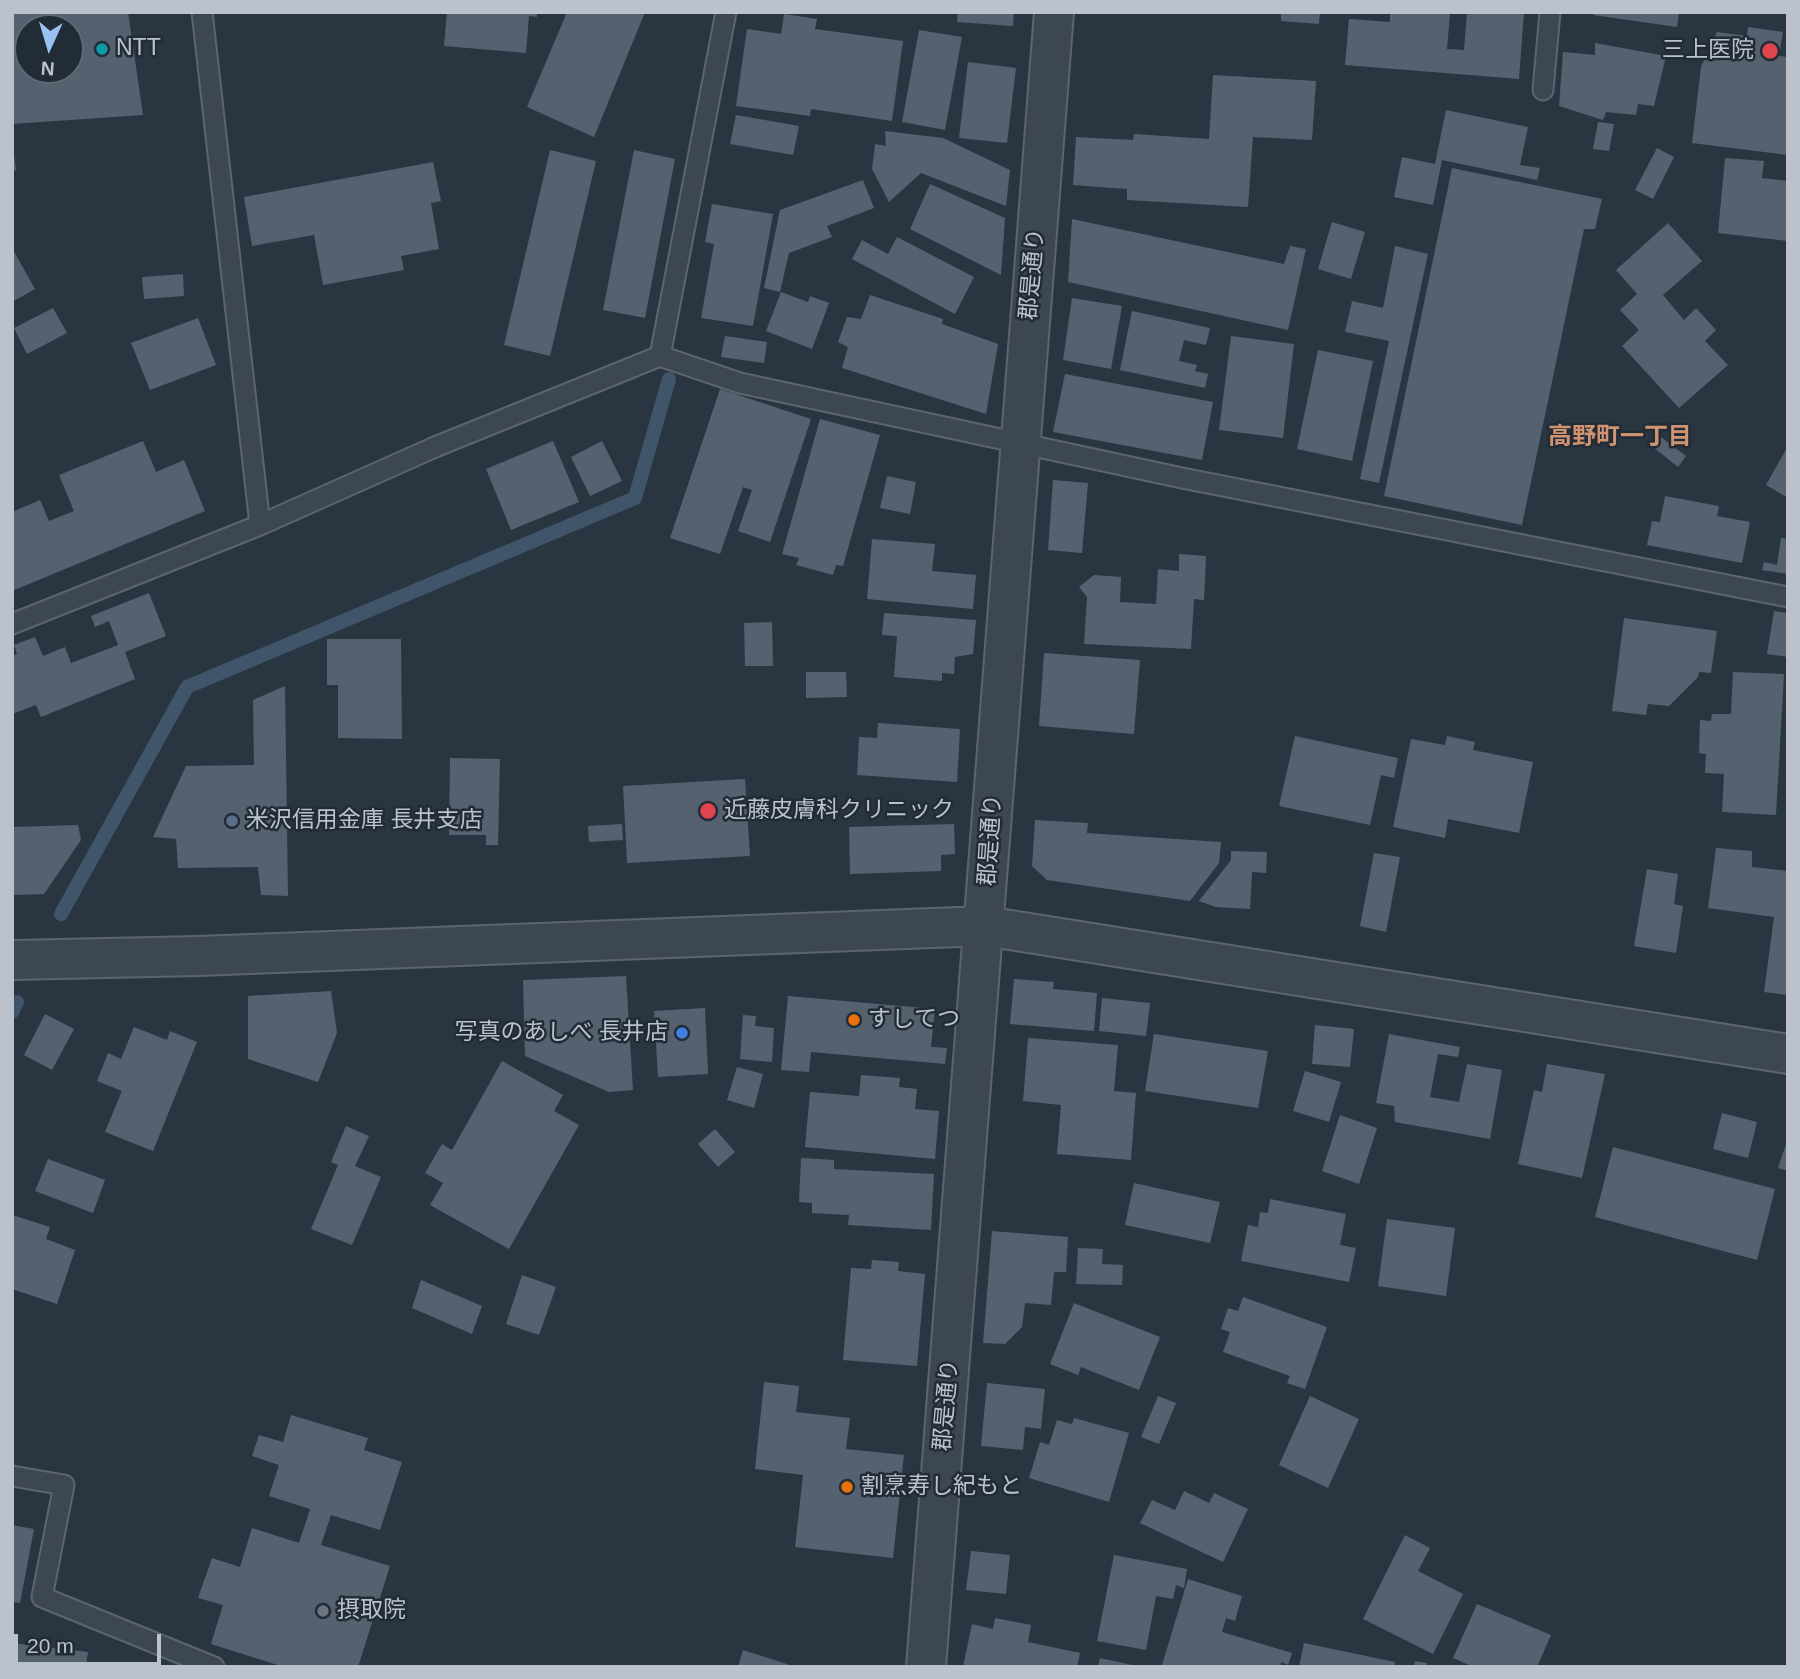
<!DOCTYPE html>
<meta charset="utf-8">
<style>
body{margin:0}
#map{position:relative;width:1800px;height:1679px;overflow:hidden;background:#293642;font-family:Arial,sans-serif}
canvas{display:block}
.frame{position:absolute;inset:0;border:14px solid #bbc2cc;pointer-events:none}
.north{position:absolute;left:14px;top:14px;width:70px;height:70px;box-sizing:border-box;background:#222c37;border:2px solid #5f6873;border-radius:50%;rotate:184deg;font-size:19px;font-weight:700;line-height:28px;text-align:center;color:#bbc2cc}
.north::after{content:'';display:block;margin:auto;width:24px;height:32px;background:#99c2f2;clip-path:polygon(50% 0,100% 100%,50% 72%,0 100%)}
.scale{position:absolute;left:14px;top:1634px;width:147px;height:32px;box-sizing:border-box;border:4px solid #bbc2cc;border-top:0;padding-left:9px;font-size:21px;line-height:24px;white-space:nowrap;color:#bbc2cc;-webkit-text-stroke:5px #222c37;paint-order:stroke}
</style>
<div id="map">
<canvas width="1800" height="1679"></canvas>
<div class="frame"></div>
<div class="north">N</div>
<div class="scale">20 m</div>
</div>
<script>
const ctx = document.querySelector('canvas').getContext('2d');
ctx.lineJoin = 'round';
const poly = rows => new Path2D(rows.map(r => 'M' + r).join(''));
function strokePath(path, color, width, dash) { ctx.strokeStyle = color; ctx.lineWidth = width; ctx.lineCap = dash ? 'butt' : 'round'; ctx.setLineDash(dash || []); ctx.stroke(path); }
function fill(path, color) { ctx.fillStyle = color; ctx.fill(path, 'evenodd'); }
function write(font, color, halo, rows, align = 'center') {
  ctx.font = font + ' Arial,"Noto Sans JP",sans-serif'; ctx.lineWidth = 5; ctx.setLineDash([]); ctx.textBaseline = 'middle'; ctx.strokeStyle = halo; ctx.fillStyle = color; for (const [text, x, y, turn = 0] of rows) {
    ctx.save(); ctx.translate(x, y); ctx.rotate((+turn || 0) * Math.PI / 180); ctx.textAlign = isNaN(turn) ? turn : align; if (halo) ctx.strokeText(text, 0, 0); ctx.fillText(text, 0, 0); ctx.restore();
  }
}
const stream = poly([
 [61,914,187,687,635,498,669,379],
 [12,1012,17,1002]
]);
const building = poly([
 [12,12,128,12,143,115,12,124],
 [28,28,70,28,70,70,28,70],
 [447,12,537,12,537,17,529,16,526,53,444,46],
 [567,12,645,12,594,137,527,107],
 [958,12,1014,12,1013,26,957,22],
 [1281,12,1320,12,1319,24,1281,21],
 [1390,12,1450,13,1447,49,1464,50,1467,12,1524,12,1519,79,1345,65,1349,19,1390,22],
 [1594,12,1679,12,1677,27,1593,15],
 [784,14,817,19,815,29,903,41,892,121,811,109,810,116,736,106,747,29,781,34],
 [1748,27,1783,32,1779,56,1788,57,1788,155,1692,143,1701,67,1717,32,1747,36],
 [919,30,962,37,945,130,902,122],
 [1595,43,1666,56,1654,106,1638,104,1636,115,1606,112,1603,120,1559,106,1563,52,1595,55],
 [968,62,1016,68,1007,143,959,138],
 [1213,75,1316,81,1312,140,1253,137,1248,207,1127,200,1127,189,1073,185,1076,137,1133,140,1134,134,1209,139],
 [1446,110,1528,127,1520,165,1540,168,1537,180,1442,160,1433,205,1394,197,1402,157,1435,164],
 [736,115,799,126,793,155,730,144],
 [1598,122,1614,124,1609,151,1593,149],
 [885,131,943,138,1010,170,1006,206,921,173,889,202,872,169,875,144,886,146],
 [1657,148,1674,157,1653,199,1635,190],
 [550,150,596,161,550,356,504,345],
 [634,150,675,159,645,318,603,310],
 [14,154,16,170,12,171,12,155],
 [1725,158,1764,161,1762,178,1788,181,1788,241,1718,233],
 [433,162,441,201,431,203,439,249,401,256,404,270,323,285,314,235,252,246,244,197],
 [1452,168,1602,199,1595,229,1584,229,1522,525,1384,496],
 [863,180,874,208,827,226,832,237,789,253,780,292,764,288,780,210],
 [930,184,1005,218,1001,275,910,229],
 [712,204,773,214,753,326,701,318,714,244,705,242],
 [1072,219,1284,264,1290,246,1306,249,1288,330,1068,282],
 [1332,222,1365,232,1351,279,1318,269],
 [1668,223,1702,261,1663,295,1684,320,1696,308,1716,330,1705,341,1728,365,1679,408,1622,346,1639,330,1620,310,1637,294,1616,270],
 [897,237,974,277,955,314,852,259,862,240,888,254],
 [1395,246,1428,254,1379,483,1360,479,1389,341,1345,332,1352,301,1383,308],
 [12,248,35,289,12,302],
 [183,274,184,296,144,299,142,277],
 [781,292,808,302,810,296,829,303,812,349,766,331],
 [870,295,943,319,942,324,998,344,986,414,842,368,848,347,838,342,847,317,861,319],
 [1072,298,1122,306,1111,369,1063,360],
 [53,308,67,333,27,354,14,328],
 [1132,311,1210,328,1206,345,1184,340,1179,361,1197,365,1195,371,1208,374,1205,388,1120,370],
 [198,318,216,365,150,390,131,343],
 [725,336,767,342,764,363,721,357],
 [1231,336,1294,344,1283,438,1219,430],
 [1318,350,1373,361,1352,461,1297,449],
 [1065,374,1213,402,1202,460,1053,432],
 [720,389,811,419,770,542,738,531,752,490,743,487,720,554,670,538],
 [820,419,880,435,843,566,836,565,833,575,796,565,799,558,782,554],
 [1661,437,1686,456,1678,467,1653,447],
 [143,441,156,472,184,460,205,511,12,591,12,512,40,500,49,521,74,511,59,475],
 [553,441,579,502,511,530,486,469],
 [602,441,622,481,590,496,571,457],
 [1788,446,1788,498,1766,485],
 [887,476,916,482,910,514,880,508],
 [1053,480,1088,483,1082,553,1048,550],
 [1665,496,1719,506,1717,516,1750,522,1742,563,1647,545,1652,521,1660,522],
 [1781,538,1788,539,1788,574,1762,570,1764,562,1777,565],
 [872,539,935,544,932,571,976,575,973,609,867,599],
 [1179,554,1206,556,1204,600,1194,599,1191,649,1084,644,1087,597,1079,587,1094,575,1121,577,1120,602,1156,604,1158,569,1179,571],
 [149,593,166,636,125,652,135,679,41,717,36,705,12,714,12,656,17,654,14,645,35,637,43,656,65,647,71,663,118,645,109,621,95,627,91,616],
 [1774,611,1788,613,1788,657,1767,654],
 [884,613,976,620,973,654,955,657,954,674,942,673,942,681,894,677,897,636,882,635],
 [1624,618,1717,631,1711,673,1699,672,1698,677,1669,706,1648,704,1646,715,1612,711],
 [772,622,773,666,745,666,744,623],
 [327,639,401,639,402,739,338,738,338,685,327,685],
 [1044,653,1140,660,1134,734,1039,726],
 [806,672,846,672,847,697,806,698],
 [1733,672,1784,674,1776,815,1722,812,1724,774,1705,773,1706,754,1699,753,1700,720,1711,721,1712,714,1731,714],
 [285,686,288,896,261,895,258,867,178,868,176,839,153,837,186,766,254,765,253,700],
 [878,723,960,729,957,782,857,775,859,737,877,738],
 [1295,736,1398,758,1394,778,1381,775,1370,825,1279,806],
 [1447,736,1475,742,1473,750,1533,762,1519,833,1448,819,1445,838,1393,827,1411,739,1445,745],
 [450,758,500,759,498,845,486,845,486,835,449,835],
 [745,779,750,856,627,863,623,786],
 [1035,820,1088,823,1087,833,1221,842,1219,863,1190,901,1047,880,1032,866],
 [622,824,623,840,589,842,588,826],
 [954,824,955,854,941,855,941,871,850,874,849,827],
 [78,825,81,840,44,894,12,895,12,827],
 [1716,848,1752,851,1752,867,1788,871,1788,995,1764,992,1774,917,1708,908],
 [1231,851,1267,852,1266,873,1252,872,1250,909,1216,907,1199,901,1231,860],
 [1374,853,1400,857,1386,932,1360,926],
 [1647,869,1678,874,1674,904,1683,906,1676,953,1634,946],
 [626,976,633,1090,609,1092,525,1056,523,980],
 [1014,979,1054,982,1053,989,1097,993,1094,1031,1010,1024],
 [331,991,337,1033,318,1082,248,1059,248,996],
 [788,996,935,1009,931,1047,947,1048,945,1064,811,1052,809,1072,781,1070],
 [1102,998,1150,1003,1146,1036,1099,1031],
 [705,1008,708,1074,658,1077,654,1011],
 [45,1014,74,1029,52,1070,24,1055],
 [743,1015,756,1016,755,1026,774,1028,772,1062,740,1059],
 [1315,1025,1354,1029,1350,1067,1312,1064],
 [134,1027,167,1040,170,1031,197,1042,153,1151,105,1132,122,1091,97,1081,108,1053,121,1059],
 [1154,1034,1268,1051,1258,1108,1145,1091],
 [1389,1034,1460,1047,1458,1057,1438,1054,1430,1097,1459,1102,1467,1064,1502,1070,1490,1139,1395,1122,1394,1106,1376,1103],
 [1028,1038,1118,1045,1114,1091,1136,1093,1131,1160,1057,1154,1061,1105,1023,1101],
 [502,1061,563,1095,554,1111,579,1125,509,1249,430,1205,443,1183,425,1173,442,1144,452,1150],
 [1547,1064,1605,1074,1582,1178,1518,1164,1534,1090,1542,1092],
 [737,1067,763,1074,754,1108,727,1100],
 [1305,1071,1341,1082,1329,1122,1293,1111],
 [861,1075,900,1078,899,1087,917,1089,915,1109,939,1111,935,1159,805,1147,810,1092,859,1096],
 [1722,1113,1757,1122,1748,1158,1713,1149],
 [1340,1115,1377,1128,1359,1184,1322,1171],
 [346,1126,369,1136,355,1166,381,1177,352,1245,311,1229,338,1165,331,1162],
 [715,1129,735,1152,718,1167,698,1144],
 [1788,1138,1788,1171,1778,1168],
 [1613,1147,1775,1189,1757,1260,1595,1217],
 [801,1158,834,1160,834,1169,934,1174,931,1230,848,1225,849,1215,812,1213,812,1203,799,1202],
 [48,1159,105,1180,93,1213,35,1191],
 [1134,1183,1220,1202,1210,1243,1125,1225],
 [1270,1199,1346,1214,1340,1245,1356,1248,1349,1282,1241,1261,1248,1225,1258,1227,1260,1212,1268,1213],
 [12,1215,50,1227,46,1239,75,1250,57,1304,12,1289],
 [1387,1219,1455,1228,1446,1296,1378,1286],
 [992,1231,1068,1237,1066,1272,1054,1272,1051,1305,1025,1303,1022,1327,1005,1344,983,1343],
 [1078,1248,1103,1249,1102,1264,1123,1265,1122,1285,1076,1284],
 [872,1260,899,1262,898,1271,925,1274,917,1366,843,1360,851,1268,871,1269],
 [522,1275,556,1287,539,1335,506,1324],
 [421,1280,482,1306,472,1334,412,1308],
 [1243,1297,1327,1327,1305,1389,1287,1383,1290,1376,1223,1352,1230,1332,1221,1329,1228,1308,1238,1311],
 [1074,1303,1160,1337,1139,1390,1081,1367,1078,1375,1050,1364],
 [764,1382,799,1386,796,1412,850,1418,846,1449,904,1455,893,1558,795,1547,803,1475,755,1469],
 [987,1383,1045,1389,1041,1429,1025,1427,1023,1450,981,1446],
 [1158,1396,1176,1403,1159,1444,1141,1437],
 [1310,1396,1359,1419,1328,1488,1279,1465],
 [291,1415,368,1438,364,1450,402,1462,380,1530,331,1515,321,1545,390,1566,358,1667,284,1667,211,1644,223,1605,198,1598,212,1558,240,1567,252,1528,299,1543,310,1509,269,1496,279,1465,252,1456,259,1435,283,1442],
 [1074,1418,1129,1433,1109,1502,1029,1478,1040,1442,1049,1445,1057,1420,1072,1424],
 [1184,1491,1209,1503,1214,1493,1248,1509,1223,1562,1140,1523,1152,1500,1175,1510],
 [12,1525,34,1529,20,1603,12,1602],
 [1405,1535,1430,1548,1418,1571,1463,1594,1433,1654,1363,1619],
 [971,1551,1010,1555,1006,1594,966,1590],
 [1114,1555,1187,1569,1184,1588,1176,1585,1173,1599,1156,1596,1146,1650,1097,1641],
 [1188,1579,1242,1596,1235,1621,1226,1618,1222,1632,1292,1653,1288,1665,1281,1662,1280,1667,1162,1665],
 [1477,1604,1551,1635,1537,1667,1474,1667,1453,1658],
 [995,1618,1031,1625,1028,1642,1080,1653,1077,1667,963,1667,972,1624,993,1629],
 [12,1643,88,1652,86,1667,12,1667],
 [1304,1643,1395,1662,1394,1667,1299,1667],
 [743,1650,793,1666,793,1667,738,1667],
 [1100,1658,1137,1666,1137,1667,1098,1667],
 [1415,1661,1427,1663,1426,1667,1414,1667]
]);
const service = poly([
 [202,12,260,525],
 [1543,90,1550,12],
 [660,356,726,12],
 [12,624,260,525,435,447,660,356,740,383,1182,478,1788,597],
 [12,1476,64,1485,42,1597,214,1667]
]);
const tertiary = poly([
 [12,960,198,956,985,926,1788,1054],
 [926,1667,1054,12]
]);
const markers = [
 [102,49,7,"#0f9aa8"],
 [1770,51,9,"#e0444e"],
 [708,811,9,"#e0444e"],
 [232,821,7,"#5c6f8a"],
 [854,1020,7,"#e8710a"],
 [682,1033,7,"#3f7fe0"],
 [847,1487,7,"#e8710a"],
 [323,1611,7,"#6b7280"]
];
const poiNames = [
 ["NTT",116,49],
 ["三上医院",1754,51,"right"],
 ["近藤皮膚科クリニック",724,811],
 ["米沢信用金庫 長井支店",246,821],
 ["すしてつ",868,1020],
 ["写真のあしべ 長井店",668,1033,"right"],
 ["割烹寿し紀もと",861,1487],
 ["摂取院",337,1611]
];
const streetNames = [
 ["郡是通り",1033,274,-85],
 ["郡是通り",991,840,-86],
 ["郡是通り",947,1405,-85]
];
const neighbourhoodNames = [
 ["高野町一丁目",1620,437]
];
strokePath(stream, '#40556a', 14);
fill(building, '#55616f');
strokePath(service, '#5c656f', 23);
strokePath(tertiary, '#5c656f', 42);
strokePath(service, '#3d4752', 19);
strokePath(tertiary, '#3d4752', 38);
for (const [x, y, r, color] of markers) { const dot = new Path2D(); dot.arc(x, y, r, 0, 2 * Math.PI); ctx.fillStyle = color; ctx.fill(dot); strokePath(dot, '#222c37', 2.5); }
write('23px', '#bbc2cc', '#222c37', poiNames, 'left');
write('23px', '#bbc2cc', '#222c37', streetNames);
write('bold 24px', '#d09371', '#222c37', neighbourhoodNames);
</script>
